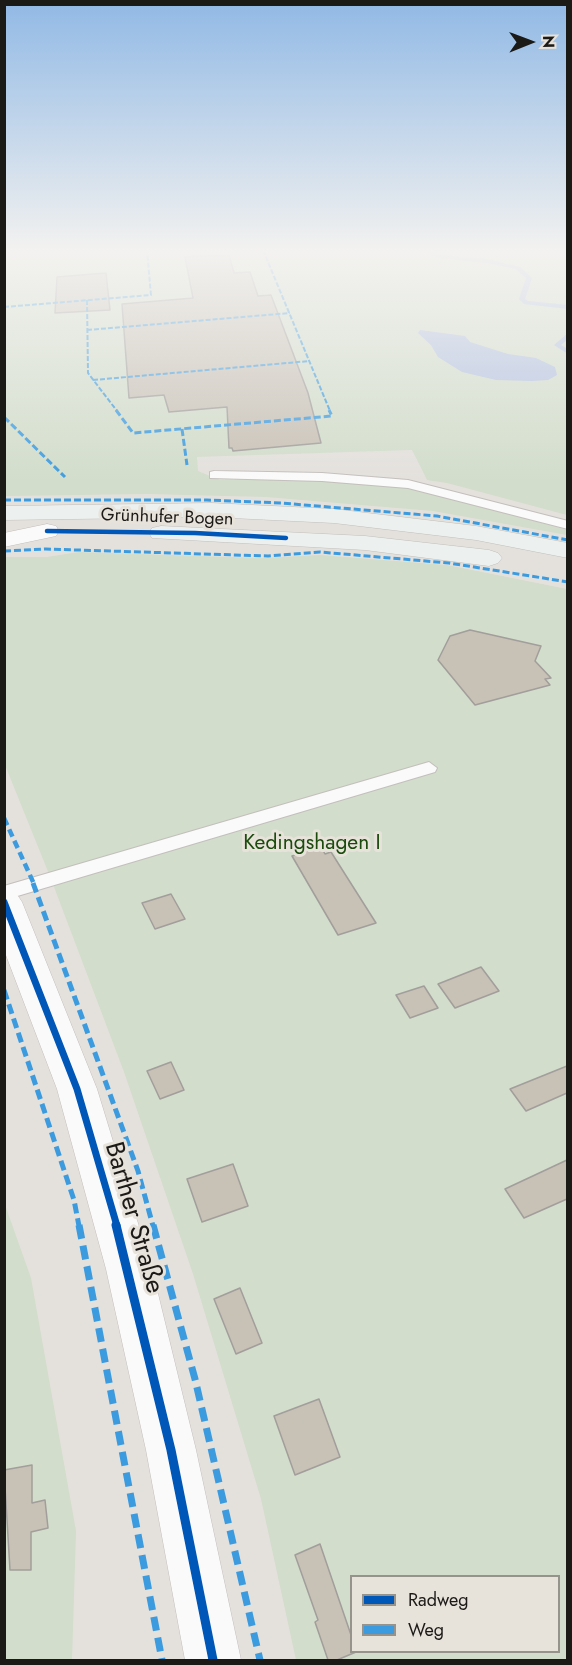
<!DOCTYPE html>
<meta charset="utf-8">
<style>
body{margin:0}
#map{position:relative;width:572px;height:1665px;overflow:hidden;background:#e4e1dd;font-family:Jost,sans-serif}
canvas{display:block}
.frame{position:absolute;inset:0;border:6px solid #1c1a17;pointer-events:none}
.legend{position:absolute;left:350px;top:1575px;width:210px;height:78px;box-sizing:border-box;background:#e7e2da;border:2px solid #96928c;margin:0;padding:8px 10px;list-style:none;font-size:18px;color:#1c1a17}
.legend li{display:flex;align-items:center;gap:12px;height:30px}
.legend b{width:30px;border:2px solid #96928c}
.north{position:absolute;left:500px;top:12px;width:60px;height:60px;-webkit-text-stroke:4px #e7e2da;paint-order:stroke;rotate:89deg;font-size:16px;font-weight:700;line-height:24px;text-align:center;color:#1c1a17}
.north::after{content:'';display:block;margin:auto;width:21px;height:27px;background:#1c1a17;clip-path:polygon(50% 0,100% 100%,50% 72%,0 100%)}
</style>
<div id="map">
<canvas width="572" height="1665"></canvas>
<div class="frame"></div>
<ul class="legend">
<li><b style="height:8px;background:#0057b8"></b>Radweg</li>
<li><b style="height:8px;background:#3c9bdf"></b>Weg</li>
</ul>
<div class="north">N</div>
</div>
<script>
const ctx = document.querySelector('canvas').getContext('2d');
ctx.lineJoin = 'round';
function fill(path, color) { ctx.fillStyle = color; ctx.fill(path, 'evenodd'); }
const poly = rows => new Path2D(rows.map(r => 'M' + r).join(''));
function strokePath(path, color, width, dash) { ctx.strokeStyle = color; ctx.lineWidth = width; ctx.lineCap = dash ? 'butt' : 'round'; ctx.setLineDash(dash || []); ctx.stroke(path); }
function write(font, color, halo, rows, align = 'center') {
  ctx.font = font + ' Jost,sans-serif'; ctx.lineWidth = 6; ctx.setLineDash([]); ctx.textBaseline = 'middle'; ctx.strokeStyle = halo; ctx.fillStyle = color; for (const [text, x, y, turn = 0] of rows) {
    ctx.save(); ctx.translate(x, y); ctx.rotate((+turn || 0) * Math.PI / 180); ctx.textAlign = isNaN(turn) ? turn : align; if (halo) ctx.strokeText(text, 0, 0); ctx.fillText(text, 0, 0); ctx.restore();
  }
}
const green = poly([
 [4,250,567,250,567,515,447,483,427,480,412,450,197,457,198,471,220,480,322,479,389,484,430,492,567,530,567,535,433,511,266,497,148,494,5,496],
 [79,552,262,558,320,555,447,565,567,589,567,1660,296,1660,261,1499,193,1274,124,1072,51,879,5,765,4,557,47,557],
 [352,1576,558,1576,558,1652,352,1652],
 [4,1202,31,1278,76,1531,72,1660,5,1660]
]);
const water = poly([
 [420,330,465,336,470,342,508,354,536,358,555,367,557,375,548,380,532,381,496,380,462,372,438,357,431,345,418,333]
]);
const stream = poly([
 [424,250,430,250,439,255,487,259,520,267,532,278,525,299,528,301,568,305,568,309,524,304,519,299,526,278,516,269,487,263,438,258,424,250],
 [568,333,568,339,561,345,568,349,568,354,554,345,568,333]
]);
const building = poly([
 [229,255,234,273,250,272,258,296,271,295,308,393,321,443,233,451,232,448,229,448,227,407,169,412,164,395,129,398,122,304,193,298,185,257,229,255],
 [106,273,110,310,55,313,57,277,106,273],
 [470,630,541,646,535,661,551,678,545,679,550,685,475,705,438,660,450,636,470,630],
 [321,847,325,854,331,852,376,923,338,935,292,856,321,847],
 [171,894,185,919,155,929,142,903,171,894],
 [481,967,499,991,455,1008,438,984,481,967],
 [424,986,438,1008,410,1018,396,995,424,986],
 [171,1062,184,1090,160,1099,147,1071,171,1062],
 [567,1066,567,1093,526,1111,510,1089,567,1066],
 [567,1160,567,1199,524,1218,505,1189,567,1160],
 [233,1164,248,1206,202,1222,187,1179,233,1164],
 [240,1288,262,1343,236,1354,214,1299,240,1288],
 [319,1399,340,1457,295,1475,274,1416,319,1399],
 [32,1465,32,1503,45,1500,48,1528,31,1532,31,1570,10,1570,4,1470,32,1465],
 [320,1544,351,1635,351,1652,356,1652,337,1660,328,1660,315,1622,318,1620,295,1555,320,1544]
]);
const service = poly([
 [214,471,322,473,408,480,568,521,568,529,408,488,322,481,210,478,210,472,214,471],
 [429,762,437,768,435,772,4,900,4,886,429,762]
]);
const tertiary = poly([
 [47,524,56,526,59,531,56,536,4,547,4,533,47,524],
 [4,889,16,893,22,902,97,1089,152,1269,196,1450,241,1660,185,1660,146,1450,106,1269,57,1089,4,950,4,889]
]);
const secondary = poly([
 [211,503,334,509,476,526,568,543,568,558,476,540,334,523,211,517,4,520,4,506,211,503],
 [161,526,365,536,489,550,498,553,502,558,498,563,489,566,365,550,152,538,149,533,152,528,161,526]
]);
const quietFar4 = poly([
 [263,250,330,411],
 [87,300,88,373,117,411],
 [4,307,151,295,147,250],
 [87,330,290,313],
 [93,380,310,361]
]);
const quietFar3 = poly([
 [116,410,133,433,332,416,329,410],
 [4,417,65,477],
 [182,429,187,465],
 [4,500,207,500,281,503,437,516,568,540],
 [4,551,46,549,268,556,320,552,449,563,568,582]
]);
const quietFar2 = poly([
 [4,818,34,884]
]);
const quietFar1 = poly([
 [33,883,138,1171,153,1226],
 [4,990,74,1200,79,1226]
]);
const quiet = poly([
 [79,1225,162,1660],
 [153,1225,195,1379,260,1660]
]);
const cyclewayFar2 = poly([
 [47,531,195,533,286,538]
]);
const cyclewayFar1 = poly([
 [4,902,77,1089,117,1226]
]);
const cycleway = poly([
 [116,1225,171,1450,213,1660]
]);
const farStreetnames = [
 ["Grünhufer Bogen",167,518,2]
];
const parkNames = [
 ["Kedingshagen I",312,844]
];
const nearStreetnames = [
 ["Barther Straße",133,1218,74]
];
fill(green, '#d2ddcb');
fill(water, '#b0c0e1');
fill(stream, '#b0c0e1');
fill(building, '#c8c1b6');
strokePath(building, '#a19e9b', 1.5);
strokePath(service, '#c2bfbc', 2);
strokePath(tertiary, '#c2bfbc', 1);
strokePath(secondary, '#c2bfbc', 1);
fill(service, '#fbfafa');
fill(tertiary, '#fbfafa');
fill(secondary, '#ecf0ef');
strokePath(quietFar4, '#3c9bdf', 2, [5, 2]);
strokePath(quietFar3, '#3c9bdf', 3, [7, 3]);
strokePath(quietFar2, '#3c9bdf', 4.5, [8, 4.5]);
strokePath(quietFar1, '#3c9bdf', 5, [10, 5]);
strokePath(quiet, '#3c9bdf', 7, [14, 7]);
strokePath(cyclewayFar2, '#0057b8', 4.5);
strokePath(cyclewayFar1, '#0057b8', 7);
strokePath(cycleway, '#0057b8', 9);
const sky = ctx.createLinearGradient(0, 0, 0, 483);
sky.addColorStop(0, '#91b9e5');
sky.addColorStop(0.52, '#f3f2f0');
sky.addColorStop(1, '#f3f2f000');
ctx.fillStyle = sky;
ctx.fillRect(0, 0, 572, 483);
write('18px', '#1c1a17', '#e7e2da', farStreetnames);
write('21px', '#1a4a0c', '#e7e2da', parkNames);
write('26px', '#1c1a17', '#e7e2da', nearStreetnames);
</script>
